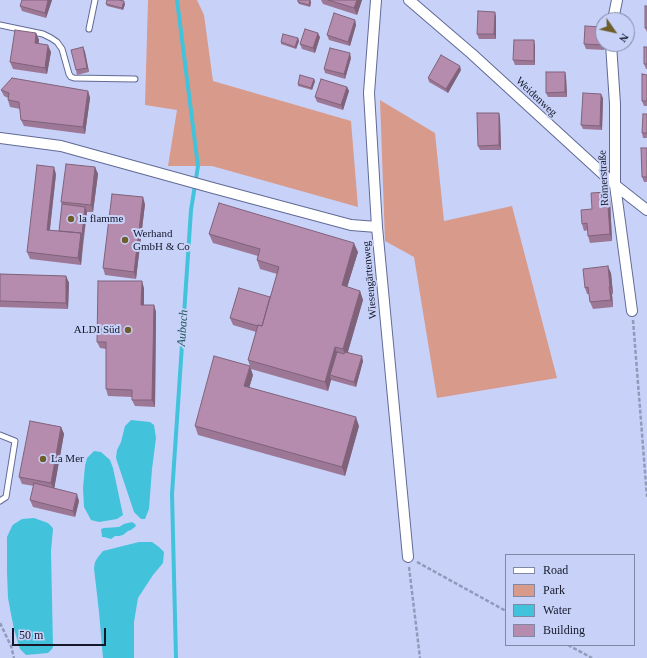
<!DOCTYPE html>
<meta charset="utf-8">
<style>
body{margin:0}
#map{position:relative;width:647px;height:658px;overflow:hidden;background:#c8d2f9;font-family:Georgia,serif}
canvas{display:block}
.legend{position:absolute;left:505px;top:554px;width:130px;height:92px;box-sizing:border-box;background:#c8d2f9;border:1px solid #8088a6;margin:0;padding:5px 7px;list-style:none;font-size:12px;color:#141829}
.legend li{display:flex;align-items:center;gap:8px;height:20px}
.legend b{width:20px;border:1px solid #8088a6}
.north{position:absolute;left:595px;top:12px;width:40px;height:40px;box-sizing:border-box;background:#c8d2f9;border:1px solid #8088a6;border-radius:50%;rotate:124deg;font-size:11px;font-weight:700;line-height:16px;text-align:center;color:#141829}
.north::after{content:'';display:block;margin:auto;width:14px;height:18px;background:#6d5e2c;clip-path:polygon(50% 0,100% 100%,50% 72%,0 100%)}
.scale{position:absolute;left:12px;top:628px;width:94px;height:18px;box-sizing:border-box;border:2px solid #141829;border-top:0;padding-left:5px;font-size:12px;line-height:14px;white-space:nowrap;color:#141829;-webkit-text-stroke:3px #c8d2f9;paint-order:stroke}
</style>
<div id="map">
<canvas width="647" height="658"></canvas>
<ul class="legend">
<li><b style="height:5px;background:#fff"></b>Road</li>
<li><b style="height:11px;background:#d89a8b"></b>Park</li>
<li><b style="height:11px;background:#42c2db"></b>Water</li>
<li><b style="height:11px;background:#b68cae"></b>Building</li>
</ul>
<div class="north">N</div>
<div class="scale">50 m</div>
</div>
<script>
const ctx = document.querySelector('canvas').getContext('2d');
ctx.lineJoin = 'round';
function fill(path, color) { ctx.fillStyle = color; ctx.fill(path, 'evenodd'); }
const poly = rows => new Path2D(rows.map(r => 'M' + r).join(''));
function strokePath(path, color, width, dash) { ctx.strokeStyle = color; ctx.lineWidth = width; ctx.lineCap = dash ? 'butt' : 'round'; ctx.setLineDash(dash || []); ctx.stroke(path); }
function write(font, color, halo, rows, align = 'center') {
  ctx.font = font + ' Georgia,serif'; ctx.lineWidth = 4; ctx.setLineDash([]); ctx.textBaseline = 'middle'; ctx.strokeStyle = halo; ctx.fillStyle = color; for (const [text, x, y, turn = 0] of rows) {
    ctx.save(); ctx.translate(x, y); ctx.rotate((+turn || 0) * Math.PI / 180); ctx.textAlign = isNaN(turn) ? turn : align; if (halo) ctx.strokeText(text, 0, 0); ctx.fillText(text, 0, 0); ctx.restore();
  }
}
const green = poly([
 [148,0,197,0,204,15,213,81,351,121,358,207,212,166,168,166,177,110,145,105],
 [380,100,435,133,444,221,512,206,557,378,437,398,414,257,385,241]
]);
const water = poly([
 [131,420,150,422,154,425,156,438,152,469,149,509,145,519,141,519,134,512,116,458,117,450,121,442,125,426],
 [94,451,101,452,110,460,113,468,123,515,117,519,99,522,91,520,84,507,83,488,85,466,87,458],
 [34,518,48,523,52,527,53,529,51,551,53,647,52,649,48,653,26,655,20,649,14,629,11,614,8,598,7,572,7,537,12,526,14,524,22,519],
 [132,522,135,524,136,526,131,530,128,531,123,535,119,536,115,536,111,539,104,537,102,537,101,529,104,528,119,527,124,524],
 [139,542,152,542,159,547,164,552,163,563,153,575,138,598,134,622,134,658,103,658,99,612,94,568,95,562,98,557,103,551]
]);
const stream = poly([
 [176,658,172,494,191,210,198,166,177,0]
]);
const path = poly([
 [633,320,647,497],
 [417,562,506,611],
 [409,567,420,658],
 [0,623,11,646,14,658],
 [568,645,592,658]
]);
const service = poly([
 [0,25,43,34,51,38,57,42,62,49,69,74,71,77,74,78,135,79],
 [89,29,95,0],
 [0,435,15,441,6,497,0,501]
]);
const minor = poly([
 [376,0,369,93,377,227,408,557],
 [409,0,472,54,615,185,647,210],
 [613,20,617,0],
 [611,44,615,104,615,185,632,311],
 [0,138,61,146,213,188,351,225,377,227]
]);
const wall = poly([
 [22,0,52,0,46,18,22,11,20,6],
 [310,0,311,2,310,7,299,4,298,2],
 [321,0,362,0,357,15,323,4],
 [106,4,125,4,123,10,107,6],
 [647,6,647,32,645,28],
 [496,16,496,39,479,39,477,34],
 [355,20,356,25,350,46,329,40,327,35],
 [36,33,39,40,38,43,51,52,47,74,13,69,10,62],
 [320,37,315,53,302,49,300,44],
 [298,38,299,41,296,49,281,44,281,42],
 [584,44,605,44,604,50,586,49],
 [535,45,535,65,515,65,513,60],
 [83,47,85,52,89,72,77,75,76,70],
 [647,47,647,69,646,69,644,64],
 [351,58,345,79,325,73,324,69],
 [461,70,448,93,429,82,428,78],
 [565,72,566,77,567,97,548,97,546,93],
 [647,75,647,106,644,106,642,101],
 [315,81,312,90,298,86,298,84],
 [347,87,349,91,343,110,317,102,315,97],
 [1,90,88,91,90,98,85,134,24,126,21,120,20,109,10,107,8,100,8,98,4,96],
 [603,98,602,130,583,129,581,125],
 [647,114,647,138,643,138,642,133],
 [500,117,501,150,480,150,478,146],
 [647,148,647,182,644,182,642,177],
 [95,167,98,174,93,212,87,212,81,265,30,259,27,252,56,174,50,230,59,231,62,204,61,202],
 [610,199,612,241,590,243,588,236,588,230,584,231,582,224,592,209],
 [145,204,136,279,105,275,103,268],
 [209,234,358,252,347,287,360,291,363,300,348,352,363,361,356,387,331,380,328,391,251,369,248,360,256,332,233,325,230,318,270,297,277,274,260,269,257,260,258,256,213,243],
 [611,273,613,294,612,294,613,307,593,309,590,302,589,294,587,294,585,288],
 [0,274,66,276,69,283,68,309,0,307],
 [144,288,144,305,154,305,156,312,155,407,135,406,132,400,132,397,108,396,106,389,106,349,100,348,97,342],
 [253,375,249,388,359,426,345,476,198,435,195,426],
 [61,427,64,434,54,488,79,501,75,517,33,507,30,500,34,486,22,484,19,477]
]);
const shadedWall = poly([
 [48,0,52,0,46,18,45,13],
 [310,0,311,2,310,7,309,5],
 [357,0,362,0,357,15,354,8],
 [124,1,125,4,123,10,122,8],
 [495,12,496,16,496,39,494,34],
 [355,20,356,25,350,46,348,42],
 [36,33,39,40,38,50,35,43],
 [318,33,320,37,315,53,313,48],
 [298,38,299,41,296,49,295,47],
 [534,40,535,45,535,65,534,61],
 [603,44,605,44,604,50,603,45],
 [48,45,51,52,47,74,45,68],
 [83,47,85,52,89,72,87,68],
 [350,53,351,58,345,79,344,74],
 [460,66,461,70,448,93,446,89],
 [565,72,566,77,567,97,565,92],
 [314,79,315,81,312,90,311,88],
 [347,87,349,91,343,110,341,105],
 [88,91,90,98,85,134,83,127],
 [601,94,603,98,602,130,600,126],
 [499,113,500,117,501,150,499,145],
 [54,167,56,174,49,236,47,230],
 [95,167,98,174,93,212,91,205],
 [607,192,610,199,612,241,610,234],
 [143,197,145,204,136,279,134,272],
 [85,207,87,212,83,240,82,235],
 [81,233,83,240,81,265,78,258],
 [354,243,358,252,345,294,342,285],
 [608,266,611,273,613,294,610,287],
 [66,276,69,283,68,309,66,303],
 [142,281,144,288,144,311,141,305],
 [609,287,612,294,613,307,611,300],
 [360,291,363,300,346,358,343,349],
 [154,305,156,312,155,407,152,400],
 [335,347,338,356,330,375,331,380,328,391,325,382],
 [362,356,363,361,356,387,354,382],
 [250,366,253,375,247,395,244,386],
 [356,417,359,426,345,476,342,467],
 [61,427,64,434,54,490,51,483],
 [77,494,79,501,75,517,73,511]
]);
const building = poly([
 [22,0,48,0,45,13,20,6,22,0],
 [107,0,119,0,124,1,122,8,106,4,107,0],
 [298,0,310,0,309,5,298,2,298,0],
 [328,0,357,0,354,8,328,0],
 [645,6,647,6,647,28,645,28,645,6],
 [478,11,495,12,494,34,477,34,478,11],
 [334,13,355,20,348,42,327,35,334,13],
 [585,26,603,27,603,45,584,44,585,26],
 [305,29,318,33,313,48,300,44,305,29],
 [15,30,36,33,35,43,48,45,45,68,10,62,15,30],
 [283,34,298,38,295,47,281,42,283,34],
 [514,40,534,40,534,61,513,60,514,40],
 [83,47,87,68,76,70,71,50,83,47],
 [644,47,647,47,647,64,644,64,644,47],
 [330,48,350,53,344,74,324,69,330,48],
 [441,55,460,66,446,89,428,78,441,55],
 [546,72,565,72,565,92,546,93,546,72],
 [642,74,647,75,647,101,642,101,642,74],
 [300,75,314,79,311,88,298,84,300,75],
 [12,78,88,91,83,127,21,120,19,102,8,100,9,93,1,90,12,78],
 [321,79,347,87,341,105,315,97,321,79],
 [583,93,601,94,600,126,581,125,583,93],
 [477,113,499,113,499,145,478,146,477,113],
 [643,114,647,114,647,133,642,133,643,114],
 [641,148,647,148,647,177,642,177,641,148],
 [66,164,95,167,91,205,61,202,66,164],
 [37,165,54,167,47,230,81,233,78,258,27,252,37,165],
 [607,192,610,234,588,236,587,223,582,224,581,210,592,209,591,193,607,192],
 [112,194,143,197,134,272,103,268,112,194],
 [219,203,354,243,342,285,360,291,343,349,335,347,325,382,248,360,258,325,262,326,279,267,257,260,260,249,209,234,219,203],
 [62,204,85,207,82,235,81,233,59,231,62,204],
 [608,266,610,287,609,287,611,300,590,302,588,287,585,288,583,269,608,266],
 [0,274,66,276,66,303,0,301,0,274],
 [98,281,142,281,141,305,154,305,152,400,132,400,132,390,106,389,106,342,97,342,98,281],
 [239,288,270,297,262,326,258,325,258,326,230,318,239,288],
 [337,352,344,354,345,352,362,356,354,382,330,375,337,352],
 [214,356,250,366,244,386,356,417,342,467,195,426,214,356],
 [30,421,61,427,51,483,19,477,30,421],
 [34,483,77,494,73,511,30,500,34,483]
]);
const markers = [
 [71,219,4,"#6d5e2c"],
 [125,240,4,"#6d5e2c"],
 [128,330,4,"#6d5e2c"],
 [43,459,4,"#6d5e2c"]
];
const streetNames = [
 ["Weidenweg",536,97,43],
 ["Römerstraße",604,178,-93],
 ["Wiesengärtenweg",370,280,-95]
];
const poiNames = [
 ["la flamme",79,219],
 ["Werhand",133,234],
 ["GmbH & Co",133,247],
 ["ALDI Süd",120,330,"right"],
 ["La Mer",51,459]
];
const waterNames = [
 ["Aubach",183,328,-86]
];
fill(green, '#d89a8b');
fill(water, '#42c2db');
strokePath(stream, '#42c2db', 4);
strokePath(service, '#606a95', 7);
strokePath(minor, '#606a95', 12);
strokePath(path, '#929aba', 2.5, [4, 2]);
strokePath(service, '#fff', 5);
strokePath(minor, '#fff', 10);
fill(wall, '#9d7896');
fill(shadedWall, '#7f627a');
fill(building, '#b68cae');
strokePath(building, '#7f627a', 1);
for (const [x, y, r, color] of markers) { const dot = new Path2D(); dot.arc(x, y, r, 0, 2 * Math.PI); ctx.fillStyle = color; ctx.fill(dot); strokePath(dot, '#c8d2f9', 1.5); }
write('11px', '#141829', '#c8d2f9', streetNames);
write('11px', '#141829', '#c8d2f9', poiNames, 'left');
write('italic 12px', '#245863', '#c8d2f9', waterNames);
</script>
